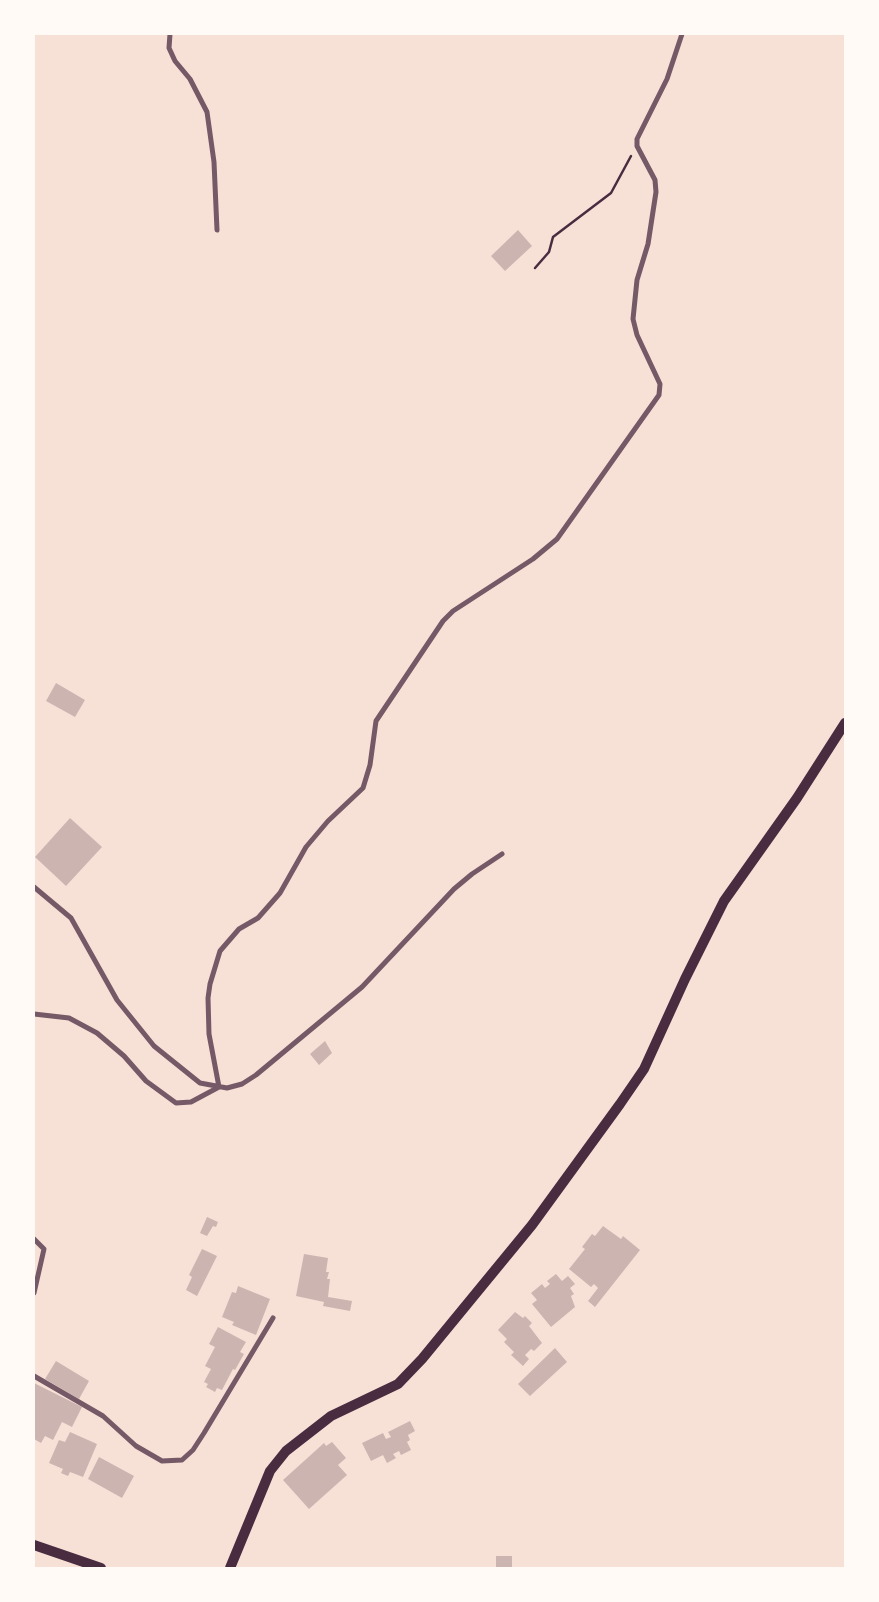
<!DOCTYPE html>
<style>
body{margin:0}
#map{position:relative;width:879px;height:1602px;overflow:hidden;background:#f7e1d7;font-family:Rubik,sans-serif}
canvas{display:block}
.frame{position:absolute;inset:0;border:35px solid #fffaf5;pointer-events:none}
</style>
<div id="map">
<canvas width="879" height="1602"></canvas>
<div class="frame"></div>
</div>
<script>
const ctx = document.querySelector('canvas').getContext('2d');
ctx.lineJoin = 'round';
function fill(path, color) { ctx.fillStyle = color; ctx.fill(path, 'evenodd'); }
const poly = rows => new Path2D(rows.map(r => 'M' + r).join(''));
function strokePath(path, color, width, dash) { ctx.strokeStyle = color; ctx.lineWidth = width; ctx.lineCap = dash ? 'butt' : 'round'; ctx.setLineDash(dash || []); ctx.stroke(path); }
const building = poly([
 [518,230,532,246,505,271,491,256],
 [56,683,85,700,75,717,46,701],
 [70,818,102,847,66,886,35,857],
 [325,1041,332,1053,319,1065,310,1054],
 [207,1217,218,1222,216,1227,213,1226,207,1236,200,1233],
 [603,1226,621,1239,623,1236,640,1250,595,1307,588,1301,598,1288,594,1284,591,1287,569,1269,585,1249,582,1247,592,1234,595,1236],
 [202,1249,217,1256,197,1296,186,1290,192,1277,189,1275],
 [304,1254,328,1258,326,1272,329,1272,327,1279,330,1279,328,1297,352,1301,350,1311,323,1306,324,1302,296,1296],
 [556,1274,562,1281,568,1276,575,1284,570,1288,574,1294,571,1296,575,1307,551,1327,532,1304,537,1300,531,1293,542,1284,545,1288,550,1284,547,1281],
 [238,1286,270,1299,256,1335,232,1325,234,1322,222,1317,232,1292,236,1293],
 [515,1312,523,1318,525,1316,532,1323,529,1326,542,1343,534,1351,531,1349,525,1355,529,1359,523,1366,511,1355,514,1352,504,1342,507,1339,498,1330],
 [218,1327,246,1342,240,1352,244,1354,235,1370,233,1369,222,1390,217,1388,215,1392,206,1387,208,1384,204,1382,211,1369,205,1366,215,1347,209,1344],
 [555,1348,567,1362,530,1396,518,1384],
 [56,1361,89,1381,79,1399,45,1379],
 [34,1383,82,1407,72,1427,62,1422,53,1440,45,1436,41,1443,34,1439],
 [410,1421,415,1431,408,1435,410,1440,407,1442,411,1450,401,1455,399,1451,393,1454,396,1458,387,1463,383,1455,371,1461,362,1443,383,1433,386,1439,391,1437,388,1432],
 [70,1432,97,1444,83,1477,70,1472,68,1476,61,1473,63,1469,49,1463,59,1440,65,1442],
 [332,1442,346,1458,338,1465,347,1475,309,1509,283,1480,324,1443,326,1446],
 [99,1457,134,1476,122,1498,88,1479],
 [496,1556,512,1556,512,1568,496,1568]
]);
const path = poly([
 [535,268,549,252,553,237,611,193,631,156]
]);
const minor = poly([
 [170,34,169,48,175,61,190,79,207,112,214,162,217,230],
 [34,887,71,918,117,1000,154,1046,200,1083,227,1088,242,1084,256,1075,362,987,454,889,472,874,502,854],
 [34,1014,69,1018,97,1033,124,1056,146,1081,176,1103,191,1102,219,1087,209,1034,208,998,210,984,220,951,239,929,258,918,280,893,306,847,328,821,363,788,370,765,376,721,443,621,453,611,533,559,557,539,659,395,660,384,637,335,633,319,637,280,648,244,656,192,655,180,637,146,637,139,667,79,682,34],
 [34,1239,44,1249,34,1293],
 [34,1376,103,1416,136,1446,162,1461,182,1460,193,1450,204,1433,273,1318]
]);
const secondary = poly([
 [34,1545,101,1568],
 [230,1568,270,1471,286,1451,331,1416,398,1384,422,1359,532,1225,620,1104,644,1069,685,979,724,901,797,798,845,723]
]);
fill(building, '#ccb4b1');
strokePath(path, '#4a2c40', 2.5);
strokePath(minor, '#755966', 5);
strokePath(secondary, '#4a2c40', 10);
</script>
